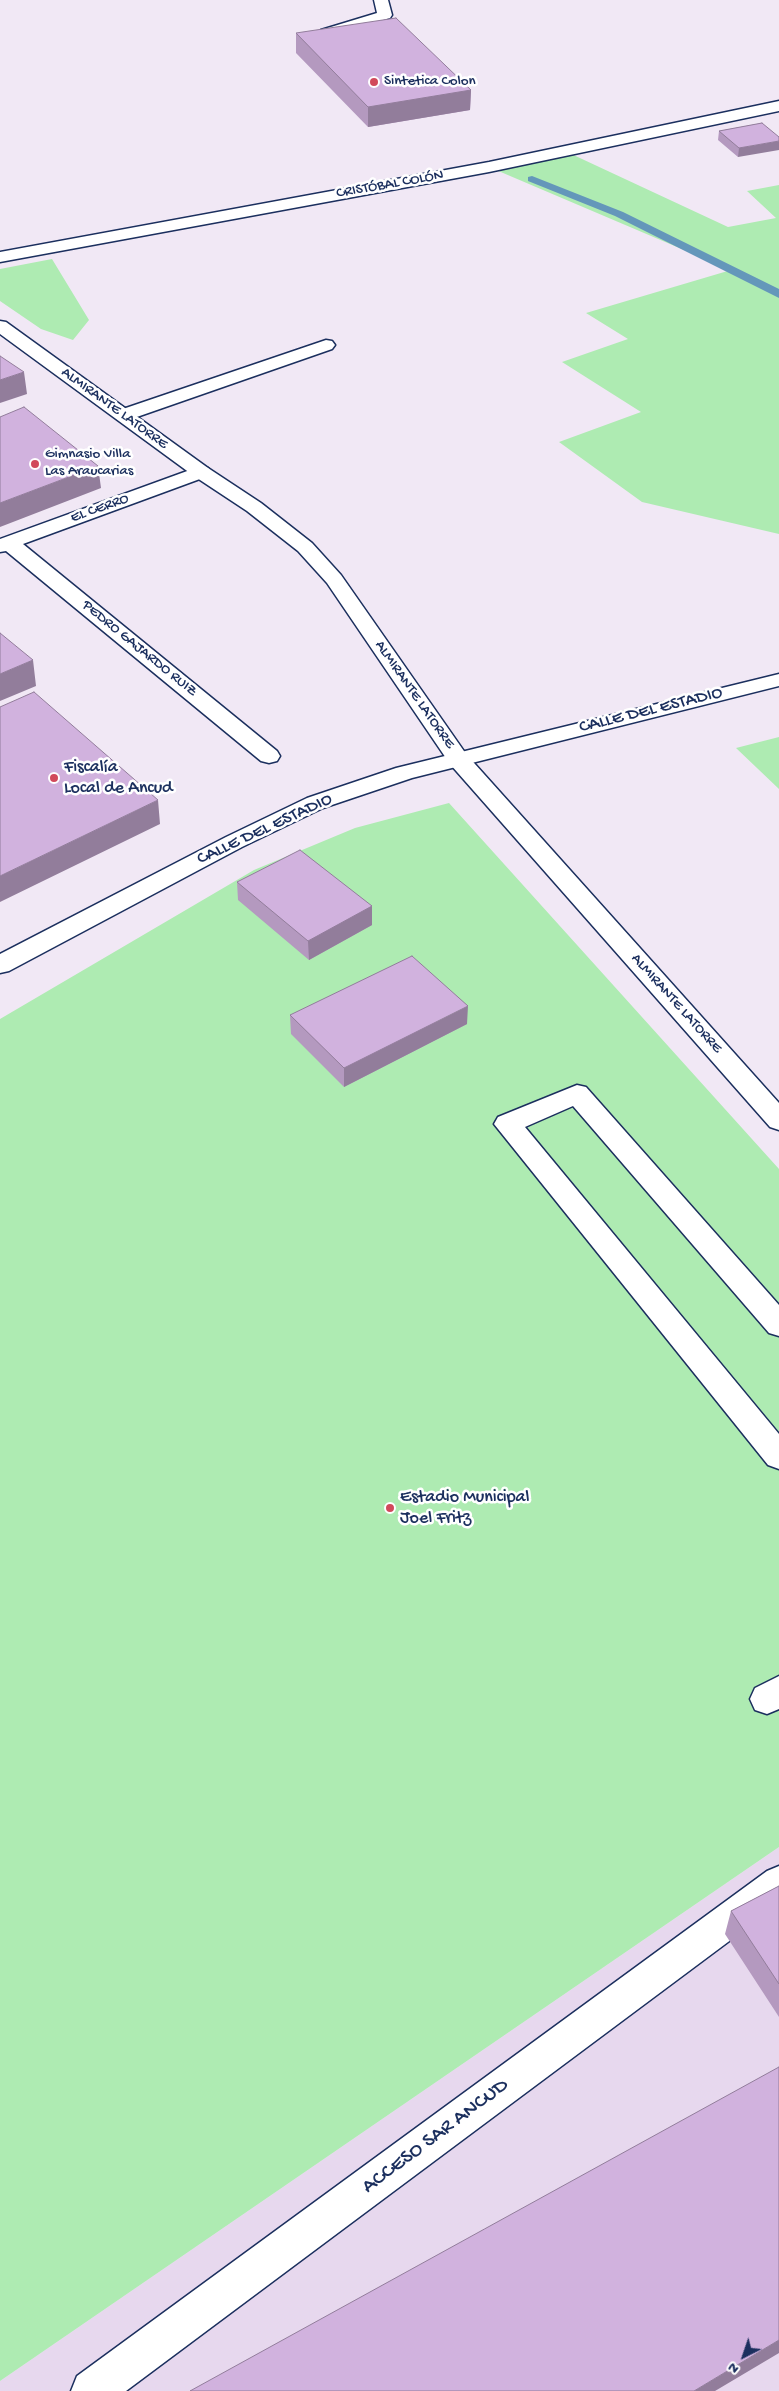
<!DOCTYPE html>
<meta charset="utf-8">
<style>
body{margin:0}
#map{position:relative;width:779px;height:2391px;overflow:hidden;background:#f1e8f5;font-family:"Gochi Hand",sans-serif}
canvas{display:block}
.north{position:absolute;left:719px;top:2331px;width:50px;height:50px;-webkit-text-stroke:4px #fff;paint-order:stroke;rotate:221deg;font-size:14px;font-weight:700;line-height:20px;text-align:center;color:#1b2f5e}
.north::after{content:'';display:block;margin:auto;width:18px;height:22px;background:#1b2f5e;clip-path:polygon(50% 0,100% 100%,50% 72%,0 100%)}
</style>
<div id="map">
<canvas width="779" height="2391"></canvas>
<div class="north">N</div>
</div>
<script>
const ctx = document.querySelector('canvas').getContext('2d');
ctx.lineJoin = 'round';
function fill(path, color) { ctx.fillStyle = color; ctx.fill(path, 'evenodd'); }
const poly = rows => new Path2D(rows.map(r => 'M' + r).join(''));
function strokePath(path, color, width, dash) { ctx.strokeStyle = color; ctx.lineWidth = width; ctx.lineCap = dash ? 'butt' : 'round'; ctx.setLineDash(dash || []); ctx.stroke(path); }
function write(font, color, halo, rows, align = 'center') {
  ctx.font = font + ' "Gochi Hand",sans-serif'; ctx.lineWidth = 5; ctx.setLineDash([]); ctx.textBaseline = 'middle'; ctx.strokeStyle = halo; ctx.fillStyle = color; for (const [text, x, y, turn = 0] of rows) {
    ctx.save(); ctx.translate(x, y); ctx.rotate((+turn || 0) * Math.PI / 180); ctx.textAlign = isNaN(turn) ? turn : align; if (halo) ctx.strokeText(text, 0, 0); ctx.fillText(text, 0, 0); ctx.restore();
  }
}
const built = poly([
 [779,1847,779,2391,0,2391,0,2381]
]);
const green = poly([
 [567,152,728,227,776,218,747,191,779,185,779,534,642,502,559,442,641,412,562,362,628,339,586,313,731,270,489,167],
 [52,259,89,320,73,340,41,329,0,301,0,269],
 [779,737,779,789,736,748],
 [449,803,779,1169,779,1847,0,2381,0,1019,254,870,355,828]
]);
const stream = poly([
 [532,176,623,212,779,289,779,298,615,216,528,181,528,177,532,176]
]);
const lane = poly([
 [374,0,388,0,392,15,390,18,326,37,319,33,321,30,377,13,374,0],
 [326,340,332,341,335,345,332,349,131,419,124,421,117,419,115,415,117,411,326,340],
 [577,1085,586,1087,779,1305,779,1336,769,1333,573,1106,525,1127,779,1434,779,1469,768,1465,494,1124,498,1117,577,1085],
 [779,1676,779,1709,767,1714,755,1710,750,1699,755,1688,779,1676],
 [779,1866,779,1904,126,2391,71,2391,77,2376,767,1871,779,1866]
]);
const street = poly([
 [779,101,779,111,489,172,0,262,0,252,489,162,779,101],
 [201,466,208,468,211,472,208,476,23,544,277,751,280,756,277,761,269,763,261,761,6,551,0,552,0,539,201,466],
 [779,674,779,686,412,778,323,808,242,847,9,971,0,973,0,954,226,837,307,798,396,768,779,674]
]);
const secondary = poly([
 [0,321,6,322,208,468,261,503,312,543,341,575,466,754,779,1103,779,1130,770,1127,450,764,327,583,298,551,247,511,194,476,0,334,0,321]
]);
const wall = poly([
 [296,33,471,90,470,110,368,127,296,53],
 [762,123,738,157,718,140,719,131],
 [237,882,372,906,372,925,309,960,238,900],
 [290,1015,467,1024,344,1087,291,1034],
 [779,1886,779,2017,725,1934,731,1911]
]);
const shadedWall = poly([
 [471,90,470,110,368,127,368,107],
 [779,141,779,150,738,157,739,148],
 [24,372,27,394,0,403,0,380],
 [98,466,101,488,0,527,0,503],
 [33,660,36,686,0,701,0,674],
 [158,800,160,824,0,902,0,876],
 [372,906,372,925,309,960,308,941],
 [468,1006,467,1024,344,1087,344,1068],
 [779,2340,779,2353,715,2391,694,2391]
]);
const building = poly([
 [396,18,471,90,368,107,296,33,396,18],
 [762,123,779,137,779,141,739,148,719,131,762,123],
 [0,356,24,372,0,380,0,356],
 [24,407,98,466,0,503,0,417,24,407],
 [0,633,33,660,0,674,0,633],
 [34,692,158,800,0,876,0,707,34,692],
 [300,850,372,906,308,941,237,882,300,850],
 [412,956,468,1006,344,1068,290,1015,412,956],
 [779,1886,779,1984,731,1911,779,1886],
 [779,2067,779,2340,694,2391,190,2391,779,2067]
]);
const markers = [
 [374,82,5,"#d1495b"],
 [35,464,5,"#d1495b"],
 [54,778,5,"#d1495b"],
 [390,1508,5,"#d1495b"]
];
const farPoinames = [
 ["Sintetica Colon",384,82],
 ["Gimnasio Villa",45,455],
 ["Las Araucarias",45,472]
];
const farStreetnames = [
 ["CRISTÓBAL COLÓN",390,185,-10],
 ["ALMIRANTE LATORRE",114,409,36],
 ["EL CERRO",100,509,-20],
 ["PEDRO GAJARDO RUIZ",139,649,39],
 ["ALMIRANTE LATORRE",414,695,55],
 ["ALMIRANTE LATORRE",676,1004,48]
];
const streetNames = [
 ["CALLE DEL ESTADIO",651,711,-14],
 ["CALLE DEL ESTADIO",265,830,-25]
];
const poiNames = [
 ["Fiscalía",64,768],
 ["Local de Ancud",64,789],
 ["Estadio Municipal",400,1498],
 ["Joel Fritz",400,1519]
];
const nearStreetnames = [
 ["ACCESO SAR ANCUD",436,2137,-37]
];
fill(built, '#e7d8ee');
fill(green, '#aeebb2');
fill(stream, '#6497ba');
strokePath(lane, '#1b2f5e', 3);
strokePath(street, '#1b2f5e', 3);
strokePath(secondary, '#1b2f5e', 3);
fill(lane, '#fff');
fill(street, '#fff');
fill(secondary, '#fff');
fill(wall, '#b499bf');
fill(shadedWall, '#927d9b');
fill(building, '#d1b2de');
strokePath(building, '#927d9b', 1);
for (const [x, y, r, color] of markers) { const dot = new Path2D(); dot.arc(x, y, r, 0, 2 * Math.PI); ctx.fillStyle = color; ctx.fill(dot); strokePath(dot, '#fff', 2); }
write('15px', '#1b2f5e', '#fff', farPoinames, 'left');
write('15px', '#1b2f5e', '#fff', farStreetnames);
write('18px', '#1b2f5e', '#fff', streetNames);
write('18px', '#1b2f5e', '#fff', poiNames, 'left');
write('21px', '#1b2f5e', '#fff', nearStreetnames);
</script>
